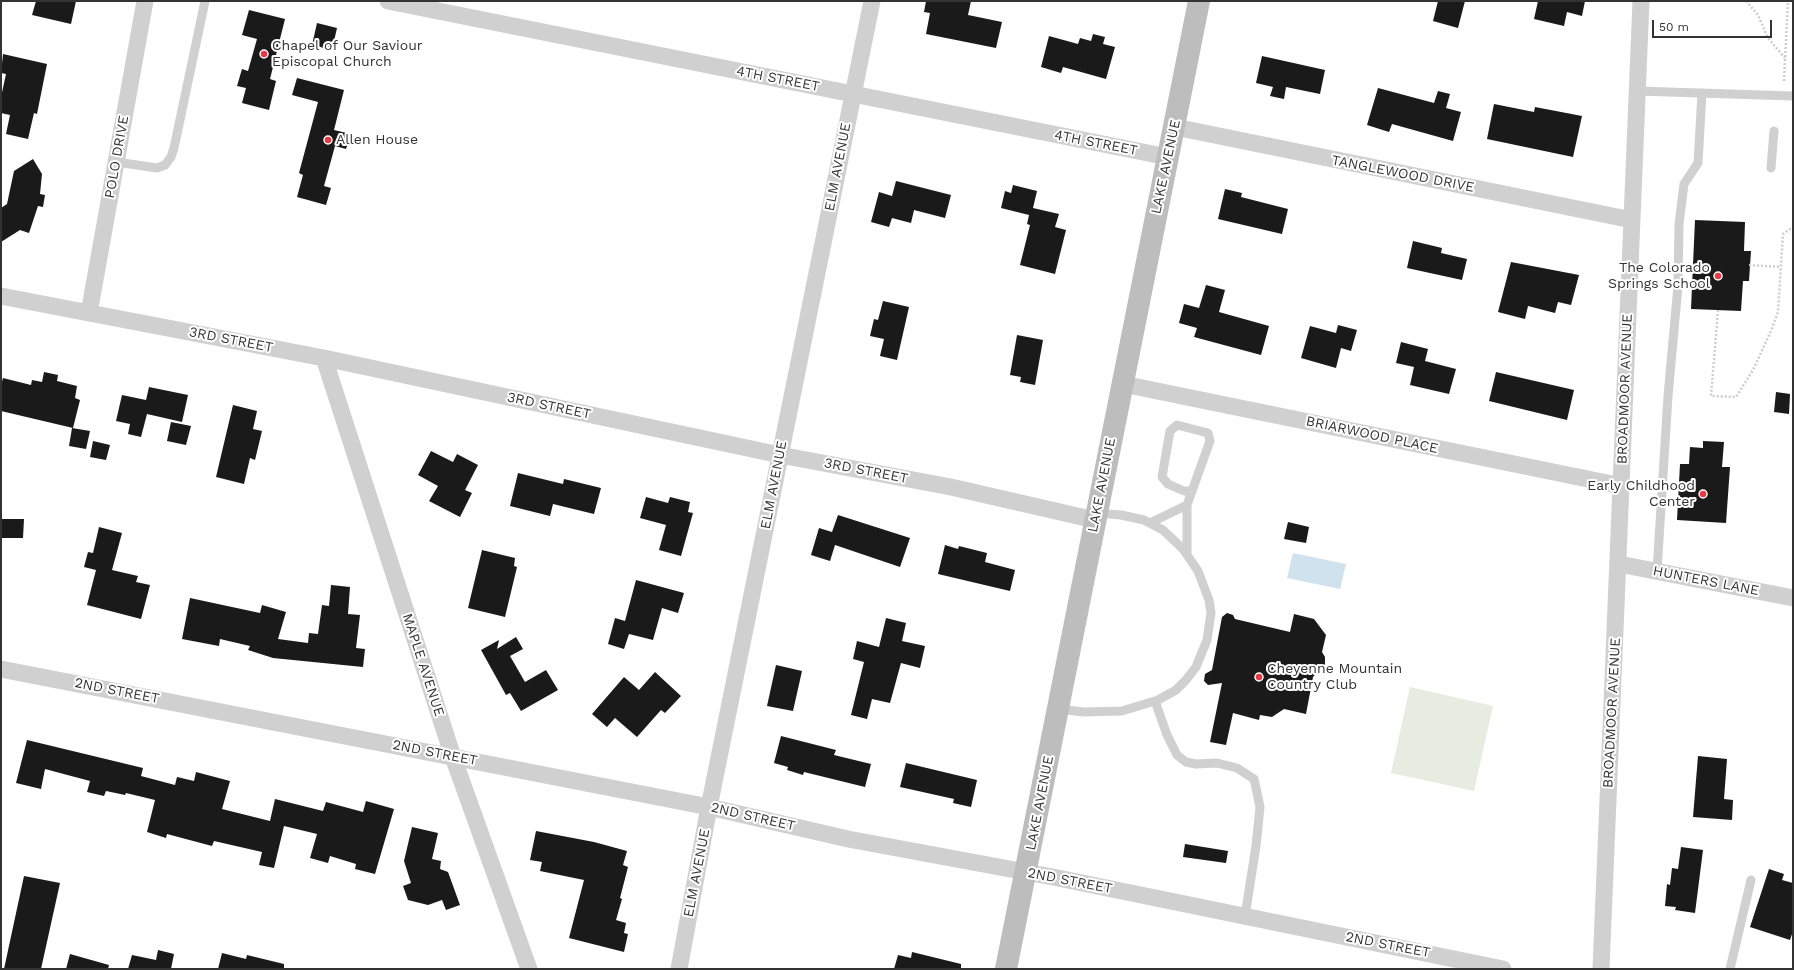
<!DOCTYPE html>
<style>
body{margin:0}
#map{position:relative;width:1794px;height:970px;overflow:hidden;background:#fff;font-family:"Work Sans",sans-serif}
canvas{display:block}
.frame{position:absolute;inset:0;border:2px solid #333;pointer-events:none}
.scale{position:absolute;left:1652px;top:20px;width:120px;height:18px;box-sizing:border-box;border:2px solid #333;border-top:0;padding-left:5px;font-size:12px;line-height:14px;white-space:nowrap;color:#333;-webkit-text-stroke:3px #fff;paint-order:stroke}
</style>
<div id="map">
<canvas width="1794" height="970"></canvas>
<div class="frame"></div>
<div class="scale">50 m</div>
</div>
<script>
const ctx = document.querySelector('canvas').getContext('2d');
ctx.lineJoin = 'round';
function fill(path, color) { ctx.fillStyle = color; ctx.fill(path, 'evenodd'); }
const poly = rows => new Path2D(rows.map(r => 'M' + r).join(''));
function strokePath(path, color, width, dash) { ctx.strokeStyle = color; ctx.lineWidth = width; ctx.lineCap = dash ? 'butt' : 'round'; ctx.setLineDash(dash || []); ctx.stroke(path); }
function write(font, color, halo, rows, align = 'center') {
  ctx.font = font + ' "Work Sans",sans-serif'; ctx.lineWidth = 4; ctx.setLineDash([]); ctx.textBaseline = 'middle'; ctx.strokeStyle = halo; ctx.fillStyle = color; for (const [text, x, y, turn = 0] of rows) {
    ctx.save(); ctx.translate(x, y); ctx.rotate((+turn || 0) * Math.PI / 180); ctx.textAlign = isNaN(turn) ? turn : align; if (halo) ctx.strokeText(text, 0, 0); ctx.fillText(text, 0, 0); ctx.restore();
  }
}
const green = poly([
 [1410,687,1493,706,1474,791,1391,773]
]);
const water = poly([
 [1293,553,1346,564,1340,589,1287,578]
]);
const building = poly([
 [36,1,76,1,71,24,32,15],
 [926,1,971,1,968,15,1002,22,996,48,926,34,930,13,924,12],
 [1438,1,1465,1,1458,28,1433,21],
 [1538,1,1585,1,1582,16,1567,12,1564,26,1534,19],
 [249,10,285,19,270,79,276,81,269,110,242,103,246,88,237,86,242,69,248,71,257,39,242,35],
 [317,23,337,28,332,50,312,45],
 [1093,34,1105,37,1103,44,1115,47,1106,79,1063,67,1061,73,1041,67,1049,36,1078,44,1080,38,1091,41],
 [3,54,47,64,37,114,34,113,28,139,6,134,10,115,1,113,1,97,6,74,1,73],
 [1262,56,1325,70,1320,94,1286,87,1284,99,1270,96,1273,87,1256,83],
 [297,78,344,90,334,130,351,134,346,149,335,146,324,186,331,188,326,205,297,197,303,175,299,173,318,102,292,95],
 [1378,88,1434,103,1438,91,1450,94,1446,108,1461,112,1453,141,1392,124,1389,132,1367,125],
 [1494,104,1534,112,1535,107,1582,116,1573,157,1487,139],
 [33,159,42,174,40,194,45,195,43,207,38,206,29,233,20,230,1,242,1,208,7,204,14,171],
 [896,181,951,195,945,218,914,210,911,223,892,218,889,227,871,222,879,192,892,196],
 [1013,185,1037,191,1033,208,1059,214,1055,227,1066,230,1055,274,1020,265,1030,225,1027,224,1029,215,1001,208,1005,191,1011,193],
 [1225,189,1242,193,1241,197,1288,209,1282,234,1218,219],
 [1695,220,1745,222,1744,251,1751,251,1749,281,1743,281,1741,311,1691,309],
 [1413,241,1442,248,1441,253,1467,259,1462,280,1407,268],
 [1511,262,1579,275,1571,305,1558,302,1555,313,1528,306,1525,319,1498,312],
 [1206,285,1225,290,1219,312,1269,326,1261,355,1194,337,1197,328,1179,323,1184,304,1199,308],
 [883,301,909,307,897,360,880,356,884,339,870,336,874,319,878,320],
 [1338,325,1357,330,1351,351,1341,348,1336,368,1301,358,1310,326,1336,333],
 [1017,335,1043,340,1035,385,1020,382,1021,377,1010,375],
 [1401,342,1428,349,1425,361,1456,369,1449,394,1410,385,1414,367,1396,363],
 [44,372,58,375,57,381,77,386,75,398,80,400,73,428,1,411,1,385,3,378,31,385,32,380,42,382],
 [1496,372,1574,390,1567,420,1489,401],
 [149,387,188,395,182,422,147,414,141,437,128,434,130,424,116,421,122,395,146,400],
 [1776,392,1790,394,1789,414,1774,412],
 [233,405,257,411,253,429,262,431,255,460,250,458,244,484,216,477],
 [171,422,191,426,186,445,167,441],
 [72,428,90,431,86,449,69,446],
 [93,441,110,445,106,460,90,457],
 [1703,441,1724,442,1722,467,1730,467,1726,523,1677,520,1680,464,1689,464,1690,447,1703,448],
 [431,451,453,462,457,454,478,465,465,490,472,493,460,517,429,501,438,486,418,475],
 [518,473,563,484,564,479,601,488,594,514,553,504,550,516,510,506],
 [646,497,668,503,670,497,690,502,688,512,693,513,681,556,659,550,666,525,640,518],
 [838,515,910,538,900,567,835,545,830,561,811,555,819,528,832,532],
 [1,519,24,519,23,538,1,538],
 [1288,522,1309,527,1306,543,1284,539],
 [99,527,122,533,112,570,138,576,136,582,150,585,141,619,87,605,96,570,84,567,88,552,93,553],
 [945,545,958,549,959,546,987,553,985,562,1015,570,1010,591,938,574],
 [482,550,515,558,514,566,517,567,505,617,468,608],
 [636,580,684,593,678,613,662,608,653,640,629,634,624,649,608,644,615,618,625,621],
 [331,585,350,587,348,614,360,615,356,648,365,649,363,667,273,658,248,650,250,646,220,639,219,646,182,639,190,598,260,613,262,605,286,612,278,639,308,643,309,633,318,634,322,605,329,606],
 [1227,613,1233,615,1235,619,1290,632,1294,614,1314,619,1326,635,1322,652,1325,657,1325,664,1313,677,1306,714,1284,709,1272,717,1260,715,1259,720,1233,713,1226,745,1210,742,1222,683,1208,685,1204,681,1205,674,1212,670,1222,617],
 [886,618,906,623,902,641,925,646,920,668,901,663,890,703,872,699,867,719,851,715,864,662,853,659,857,641,879,647],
 [516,637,523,649,510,656,525,682,546,670,558,690,521,711,510,693,506,695,481,650,499,640,497,649],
 [776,665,802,671,793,711,767,706],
 [655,672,681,696,665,713,661,710,637,737,615,718,607,727,592,714,624,677,639,690],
 [781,736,836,750,834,755,871,764,865,787,804,772,803,775,787,770,788,767,774,763],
 [27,740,143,768,141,776,175,785,177,777,194,781,196,772,230,781,222,809,270,821,275,799,323,811,326,802,363,812,366,801,394,809,375,874,355,869,356,864,330,856,328,863,310,858,317,834,284,826,274,868,259,865,262,852,214,841,212,846,167,834,166,838,147,832,155,800,126,793,125,795,106,791,104,796,87,792,90,781,45,769,41,789,16,783],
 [1698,756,1727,759,1724,799,1733,800,1732,820,1693,817],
 [906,763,977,780,971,807,953,803,954,799,900,787],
 [412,827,438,833,432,859,441,861,440,869,448,872,460,905,446,910,442,900,428,905,408,900,403,886,411,883,404,861],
 [536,831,594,842,627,851,623,865,628,867,620,898,622,899,616,920,626,923,624,933,628,934,624,952,569,938,584,880,540,871,542,862,530,860],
 [1185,844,1228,851,1226,863,1183,857],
 [1681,847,1703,850,1695,913,1675,910,1676,907,1665,906,1667,884,1670,885,1672,868,1678,869],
 [1769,869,1784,874,1782,880,1793,883,1793,931,1790,940,1750,927],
 [24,876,60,883,41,969,4,969],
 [158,950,174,954,171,969,128,969,132,955,156,960],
 [912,952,961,964,961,969,894,969,898,955,911,958],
 [222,953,246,959,247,955,284,964,284,969,218,969],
 [70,954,109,965,108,969,66,969]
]);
const path = poly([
 [1746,1,1758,15,1768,38,1785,58],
 [1784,81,1788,1],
 [1749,265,1781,267],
 [1718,310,1711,396,1736,397,1753,370,1771,331,1778,312,1783,234,1793,227]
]);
const lane = poly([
 [1637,91,1793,96],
 [116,162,157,168,165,165,171,157,174,148,205,1],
 [1771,168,1774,131],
 [1150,523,1187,505],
 [1187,553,1187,505,1192,491,1210,441,1208,433,1177,425,1170,431,1162,477,1168,484,1184,491,1192,491],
 [1657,571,1668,396,1678,286,1679,224,1684,184,1698,163,1702,93],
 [1155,701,1167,735,1177,755,1186,762,1196,764,1217,763,1237,768,1254,779,1260,807,1256,846,1245,916],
 [1058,709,1084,712,1122,711,1158,700,1176,690,1186,680,1196,667,1207,640,1211,613,1209,600,1198,571,1183,549,1163,530,1144,520,1121,515,1097,513],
 [1730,969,1751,880]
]);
const street = poly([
 [388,1,1168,157],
 [1175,127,1632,220],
 [1,296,324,358,780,455,951,487,1095,520],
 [89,313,145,1],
 [324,358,453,757,529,969],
 [1123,384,1622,486],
 [1619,564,1793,598],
 [1,669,709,807,848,839,1053,877,1503,969],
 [679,969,709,807,872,1],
 [1601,969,1641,1]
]);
const secondary = poly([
 [1006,969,1199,1]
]);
const markers = [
 [264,54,4,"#e63946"],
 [328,140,4,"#e63946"],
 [1718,276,4,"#e63946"],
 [1703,494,4,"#e63946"],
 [1259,677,4,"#e63946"]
];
const poiNames = [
 ["Chapel of Our Saviour",272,46],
 ["Episcopal Church",272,62],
 ["Allen House",336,140],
 ["The Colorado",1710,268,"right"],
 ["Springs School",1710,284,"right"],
 ["Early Childhood",1695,486,"right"],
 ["Center",1695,502,"right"],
 ["Cheyenne Mountain",1267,669],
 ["Country Club",1267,685]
];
const streetNames = [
 ["4TH STREET",778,79,11],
 ["4TH STREET",1096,143,11],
 ["POLO DRIVE",117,157,-80],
 ["ELM AVENUE",838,167,-79],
 ["LAKE AVENUE",1166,167,-78],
 ["TANGLEWOOD DRIVE",1403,174,11],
 ["3RD STREET",231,340,11],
 ["BROADMOOR AVENUE",1625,389,-88],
 ["3RD STREET",549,406,12],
 ["BRIARWOOD PLACE",1372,435,12],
 ["3RD STREET",866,471,11],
 ["ELM AVENUE",774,485,-79],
 ["LAKE AVENUE",1102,485,-79],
 ["HUNTERS LANE",1706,581,11],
 ["MAPLE AVENUE",423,665,72],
 ["2ND STREET",117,691,11],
 ["BROADMOOR AVENUE",1612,713,-87],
 ["2ND STREET",435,753,11],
 ["LAKE AVENUE",1040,803,-79],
 ["2ND STREET",753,817,13],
 ["ELM AVENUE",697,873,-79],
 ["2ND STREET",1070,881,11],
 ["2ND STREET",1388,945,11]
];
fill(green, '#e6ecdf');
fill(water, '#cfe2ee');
fill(building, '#1a1a1a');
strokePath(path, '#cdcdcd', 2.5, [2, 2]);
strokePath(lane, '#d0d0d0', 9);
strokePath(street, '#d0d0d0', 17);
strokePath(secondary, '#bdbdbd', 22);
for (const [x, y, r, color] of markers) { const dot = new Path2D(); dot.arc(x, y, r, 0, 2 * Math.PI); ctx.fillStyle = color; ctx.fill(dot); strokePath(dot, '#fff', 1.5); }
write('14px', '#333', '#fff', poiNames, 'left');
write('14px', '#333', '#fff', streetNames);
</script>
